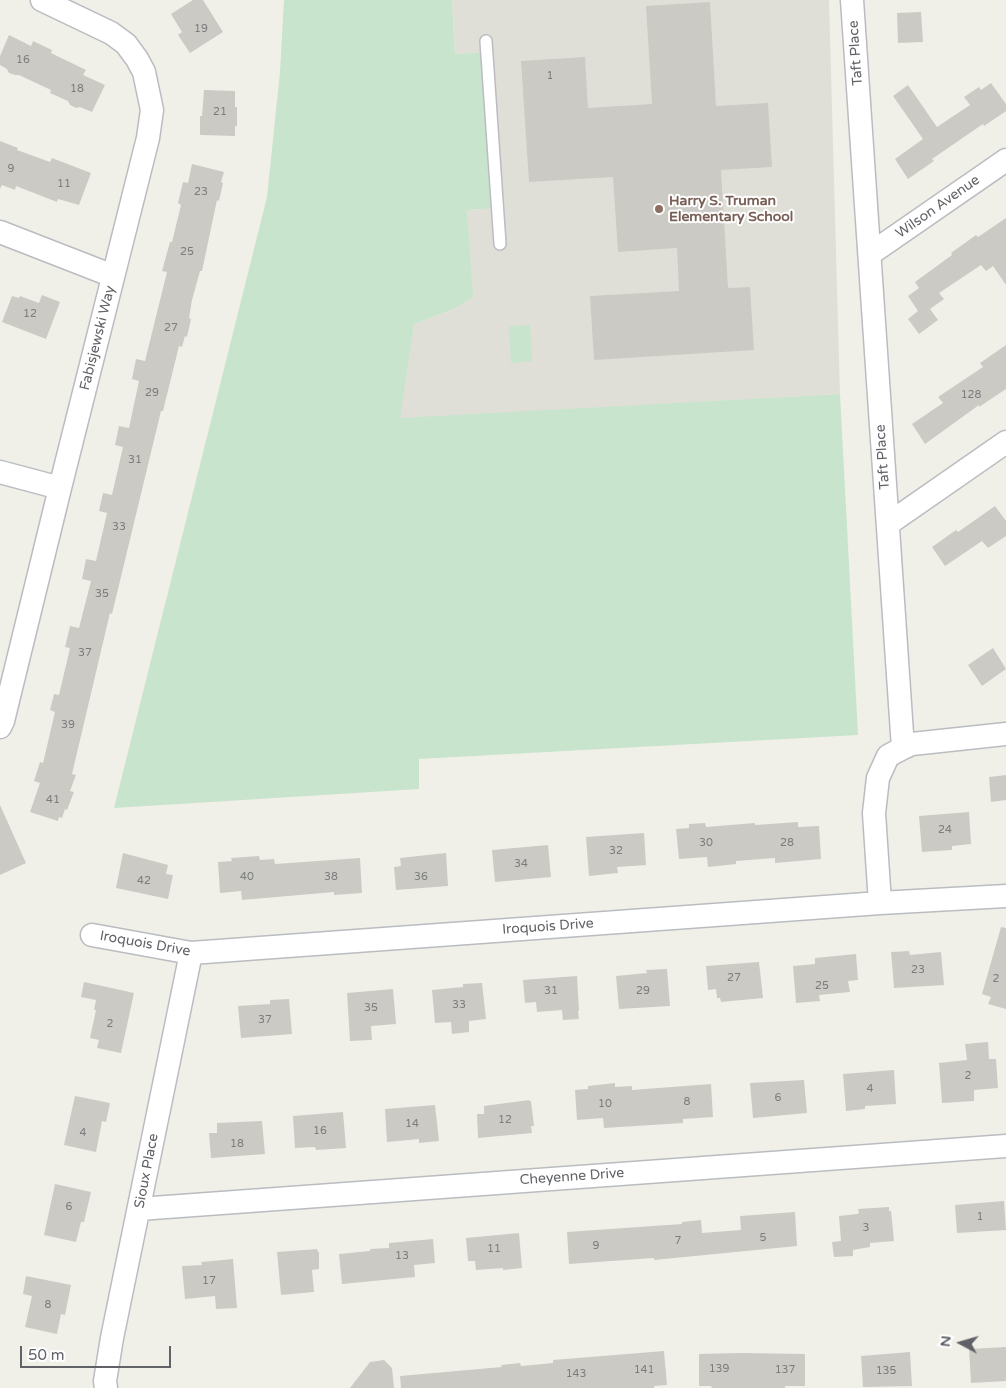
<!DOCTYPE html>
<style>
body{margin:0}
#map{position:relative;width:1006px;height:1388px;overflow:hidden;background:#f0f0e9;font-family:"Varela Round",sans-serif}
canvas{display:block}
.north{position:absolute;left:936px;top:1318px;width:50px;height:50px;-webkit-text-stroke:4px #fff;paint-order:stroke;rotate:276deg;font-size:14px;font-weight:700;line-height:20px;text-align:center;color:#606267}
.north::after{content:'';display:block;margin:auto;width:18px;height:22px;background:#606267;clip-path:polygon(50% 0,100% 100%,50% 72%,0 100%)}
.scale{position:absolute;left:20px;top:1346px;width:151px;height:22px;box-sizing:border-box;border:2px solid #606267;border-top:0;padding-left:6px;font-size:15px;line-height:18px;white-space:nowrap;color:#606267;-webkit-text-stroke:4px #fff;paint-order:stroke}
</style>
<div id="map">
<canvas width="1006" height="1388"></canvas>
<div class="north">N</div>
<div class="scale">50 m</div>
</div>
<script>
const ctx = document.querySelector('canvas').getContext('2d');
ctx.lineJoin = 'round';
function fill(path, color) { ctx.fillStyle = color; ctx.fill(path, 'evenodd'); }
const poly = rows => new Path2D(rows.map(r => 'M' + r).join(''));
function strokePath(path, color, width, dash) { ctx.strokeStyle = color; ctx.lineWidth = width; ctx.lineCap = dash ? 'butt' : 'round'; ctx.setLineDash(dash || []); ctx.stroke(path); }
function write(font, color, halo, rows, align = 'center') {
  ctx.font = font + ' "Varela Round",sans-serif'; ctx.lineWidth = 4; ctx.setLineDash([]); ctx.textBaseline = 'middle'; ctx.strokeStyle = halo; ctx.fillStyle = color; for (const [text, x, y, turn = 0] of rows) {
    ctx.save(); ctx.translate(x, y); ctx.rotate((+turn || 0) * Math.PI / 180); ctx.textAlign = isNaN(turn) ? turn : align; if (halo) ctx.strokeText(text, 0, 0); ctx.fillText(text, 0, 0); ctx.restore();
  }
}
const education = poly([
 [452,0,829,0,840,394,399,419,414,324,454,309,472,297,467,210,497,208,486,52,455,54]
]);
const green = poly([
 [284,0,452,0,455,54,486,52,498,208,467,210,473,297,454,309,414,324,400,418,840,394,858,735,419,759,419,789,114,808,267,197,280,72],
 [530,325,532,361,511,363,509,326]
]);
const building = poly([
 [193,0,203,0,223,32,190,53,178,35,182,32,171,14],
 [710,2,716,106,768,103,772,167,721,170,728,288,750,287,754,350,594,360,590,296,679,291,677,248,618,252,613,177,529,182,521,61,585,57,588,108,652,104,646,6],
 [921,12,923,42,898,43,897,13],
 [9,35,31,46,33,41,52,50,51,53,86,70,83,75,105,85,92,112,80,107,76,108,70,105,68,101,50,93,51,90,19,75,15,75,9,73,7,69,0,65,0,56],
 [991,83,1006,104,1006,111,984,126,983,124,932,159,934,161,908,179,895,159,923,139,893,96,908,85,937,127,970,105,964,97,979,87,981,90],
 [204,90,235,91,235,107,237,107,237,126,235,126,235,136,200,135,200,116,202,116],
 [0,141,18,148,17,150,50,162,52,158,91,173,79,205,58,199,57,202,16,186,15,190,2,185,0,189],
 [192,164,224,172,221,182,223,183,219,201,217,200,202,271,200,271,192,300,189,318,191,319,187,337,185,336,182,347,179,346,163,411,161,411,112,614,110,613,72,774,76,775,70,791,74,792,67,810,65,809,62,818,59,817,58,821,30,812,40,783,34,781,40,762,43,763,55,712,50,710,54,694,59,695,70,648,65,647,70,626,79,628,91,581,82,579,86,559,96,561,107,513,99,511,103,493,112,495,123,447,115,445,119,426,129,428,139,381,132,379,136,359,145,361,167,272,162,271,170,242,172,242,181,205,178,203,183,182,188,183],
 [1006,218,1006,285,993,266,986,271,981,265,939,293,944,299,930,309,938,320,919,334,908,319,918,311,908,296,919,288,915,282,952,255,951,253,976,235,978,237],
 [42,295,60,302,46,339,2,322,12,296,19,298,20,296,39,303],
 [1006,345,1006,389,979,407,979,405,925,444,912,424,943,403,938,397,983,367,980,363],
 [995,506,1006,521,1006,536,988,548,982,541,945,566,932,547,956,530,958,532],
 [993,648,1006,669,982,686,968,665],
 [1006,775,1006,800,991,802,989,777],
 [0,805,26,863,0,875],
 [969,812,971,844,952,846,952,850,922,852,919,816],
 [798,822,798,827,819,826,821,859,775,863,775,858,736,861,736,864,708,867,707,857,679,859,676,829,689,828,689,824,705,823,706,827,755,823,755,825],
 [644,833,646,865,617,867,618,873,589,876,586,837],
 [548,845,551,877,495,882,492,850],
 [123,853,168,865,166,874,173,875,168,899,116,888],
 [446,853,448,886,396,890,394,867,401,866,400,858],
 [259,856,260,860,274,859,275,864,360,858,362,893,334,895,334,892,242,900,241,891,220,893,218,862,232,861,231,858],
 [1001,927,1006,928,1006,1009,988,1004,991,997,982,994],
 [909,951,910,955,941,952,944,985,894,988,891,952],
 [856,954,858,980,848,981,850,992,819,995,820,1001,796,1003,793,966,815,964,815,958],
 [759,962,763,998,721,1002,720,998,717,998,716,989,708,990,706,966],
 [667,969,670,1006,619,1009,616,976,647,973,646,970],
 [577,976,579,1011,578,1011,579,1019,563,1020,562,1010,537,1012,536,1002,525,1003,523,980],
 [84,982,134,993,121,1053,97,1048,99,1040,90,1038,96,1010,94,1010,96,1000,81,997],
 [482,983,486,1019,469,1021,469,1032,452,1034,451,1022,435,1023,432,990,463,987,463,984],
 [393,989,396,1024,371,1026,372,1040,350,1041,347,993],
 [289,999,292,1034,241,1038,238,1006,270,1004,270,1000],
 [988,1042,989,1059,996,1059,998,1088,974,1090,974,1101,942,1103,939,1063,967,1060,965,1044],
 [894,1070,896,1104,865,1106,865,1109,846,1111,843,1074],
 [804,1080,807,1113,753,1118,750,1083],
 [615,1083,615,1087,632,1086,632,1090,711,1084,713,1117,683,1119,683,1123,604,1128,603,1118,577,1120,575,1090,588,1089,588,1086],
 [75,1096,110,1103,106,1122,102,1121,96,1152,64,1145],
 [529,1100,529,1101,531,1101,534,1126,531,1126,532,1133,478,1138,477,1114,484,1114,484,1106],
 [435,1105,439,1141,419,1143,419,1139,387,1142,385,1109],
 [343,1112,346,1148,316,1150,315,1147,295,1148,293,1116],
 [262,1121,265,1154,211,1158,209,1133,217,1133,217,1123],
 [55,1184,91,1192,84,1222,81,1222,76,1242,44,1235],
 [1004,1201,1006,1230,957,1233,955,1205],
 [889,1207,889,1211,891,1211,894,1241,870,1243,870,1247,853,1250,853,1256,834,1257,832,1242,841,1241,839,1216,857,1214,859,1213,858,1209],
 [795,1212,797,1246,654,1260,654,1258,569,1264,567,1232,682,1224,682,1222,701,1220,702,1233,741,1230,740,1216],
 [519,1233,522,1268,503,1270,503,1268,476,1270,475,1261,468,1261,466,1238],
 [433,1239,435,1263,414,1265,415,1277,342,1284,339,1254,370,1251,370,1249,389,1248,389,1243],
 [317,1249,318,1252,319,1252,319,1269,312,1270,314,1292,281,1295,277,1252],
 [233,1259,237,1308,216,1309,215,1296,185,1299,182,1266,202,1265,201,1262],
 [26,1276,71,1285,65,1315,61,1314,57,1334,25,1327,32,1296,23,1294],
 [1006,1347,1006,1381,971,1383,969,1349],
 [664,1351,667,1385,654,1386,654,1388,401,1388,400,1376,502,1367,501,1365,520,1363,521,1366,553,1363,553,1360],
 [910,1352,912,1386,863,1387,861,1356],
 [740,1353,805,1354,805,1386,785,1386,785,1388,712,1388,711,1386,699,1386,699,1354],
 [384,1360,392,1368,394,1388,350,1388,370,1362]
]);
const lane = poly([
 [486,41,500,244]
]);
const street = poly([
 [852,0,903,748,888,756,878,778,874,813,880,903],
 [0,232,113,276],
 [870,254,1006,160],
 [0,472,60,488],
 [888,524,1006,442],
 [0,727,3,721,60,488,148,138,152,110,144,72,137,59,126,44,111,33,42,0],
 [903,748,912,744,1006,734],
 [92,935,191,953,880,903,1006,896],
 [139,1209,1006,1146],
 [106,1388,105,1381,112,1338,191,953]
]);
const markers = [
 [659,209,5,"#8d6e63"]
];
const numberNames = [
 ["19",201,29],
 ["16",23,60],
 ["1",550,76],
 ["18",77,89],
 ["21",220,112],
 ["9",11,169],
 ["11",64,184],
 ["23",201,192],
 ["25",187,252],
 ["12",30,314],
 ["27",171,328],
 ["29",152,393],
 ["128",971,395],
 ["31",135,460],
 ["33",119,527],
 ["35",102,594],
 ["37",85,653],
 ["39",68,725],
 ["41",53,800],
 ["24",945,830],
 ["30",706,843],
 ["28",787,843],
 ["32",616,851],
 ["34",521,864],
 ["40",247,877],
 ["38",331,877],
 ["36",421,877],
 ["42",144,881],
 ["23",918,970],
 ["27",734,978],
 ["2",996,979],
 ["25",822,986],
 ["31",551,991],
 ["29",643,991],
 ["33",459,1005],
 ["35",371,1008],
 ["37",265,1020],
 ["2",110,1024],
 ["2",968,1076],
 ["4",870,1089],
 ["6",778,1098],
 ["8",687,1102],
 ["10",605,1104],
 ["12",505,1120],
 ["14",412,1124],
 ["16",320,1131],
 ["4",83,1133],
 ["18",237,1144],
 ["6",69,1207],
 ["1",980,1217],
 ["3",866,1228],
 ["5",763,1238],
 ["7",678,1241],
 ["9",596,1246],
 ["11",494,1249],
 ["13",402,1256],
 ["17",209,1281],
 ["8",48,1305],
 ["139",719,1369],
 ["141",644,1370],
 ["137",785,1370],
 ["135",886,1371],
 ["143",576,1374]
];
const streetNames = [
 ["Taft Place",856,53,-94],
 ["Wilson Avenue",938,207,-35],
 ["Fabisjewski Way",98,338,-76],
 ["Taft Place",883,457,-94],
 ["Iroquois Drive",548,927,-4],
 ["Iroquois Drive",145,944,10],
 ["Sioux Place",147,1171,-79],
 ["Cheyenne Drive",572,1177,-4]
];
const educationNames = [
 ["Harry S. Truman",669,201],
 ["Elementary School",669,217]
];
fill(education, '#e0dfd7');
fill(green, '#c8e4cd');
fill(building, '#cccac5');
strokePath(lane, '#babcc0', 14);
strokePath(street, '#babcc0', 25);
strokePath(lane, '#fff', 11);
strokePath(street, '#fff', 22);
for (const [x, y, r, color] of markers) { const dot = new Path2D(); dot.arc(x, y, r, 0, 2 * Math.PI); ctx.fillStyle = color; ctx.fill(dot); strokePath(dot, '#fff', 2); }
write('11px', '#7b7c7e', null, numberNames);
write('14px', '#606267', '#fff', streetNames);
write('bold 14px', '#785e54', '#fff', educationNames, 'left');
</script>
